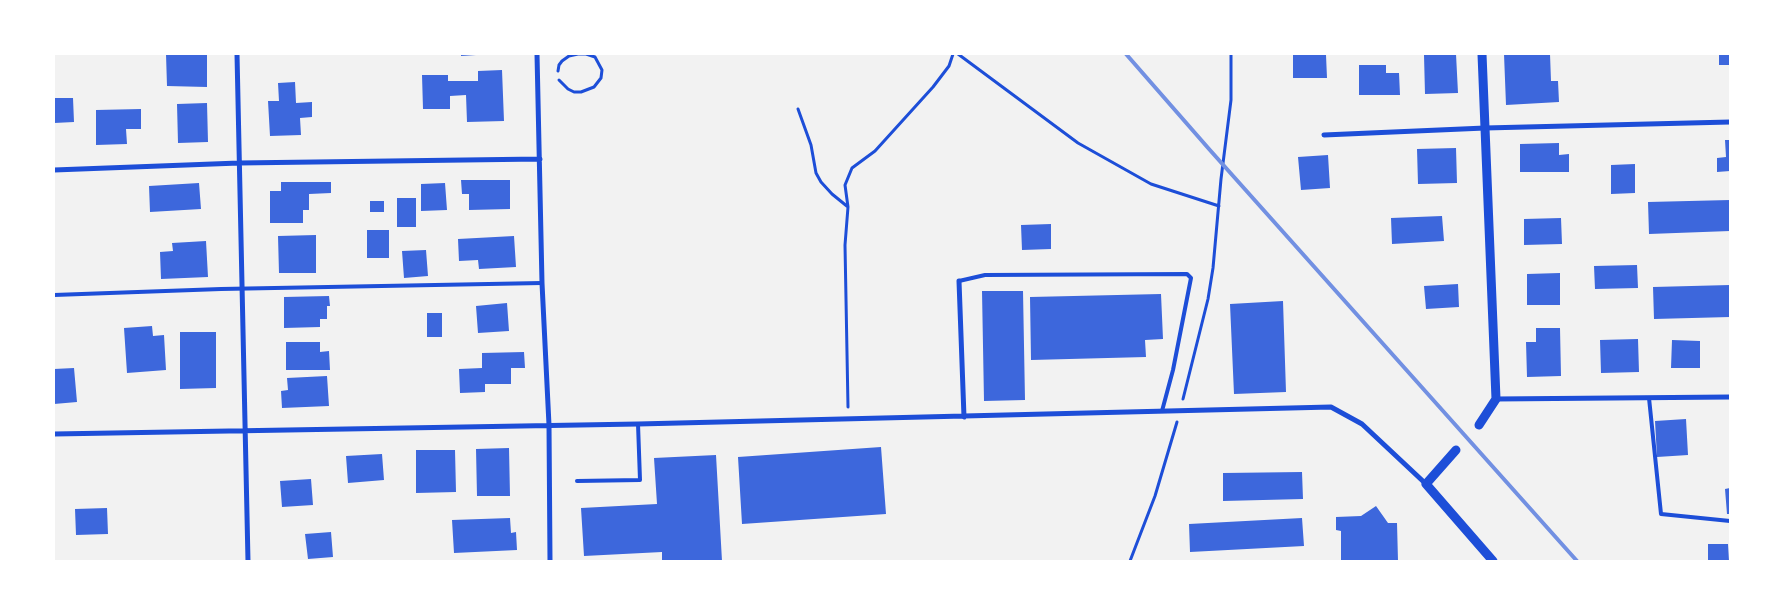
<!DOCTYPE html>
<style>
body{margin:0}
#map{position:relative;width:1784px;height:615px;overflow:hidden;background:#f2f2f2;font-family:"IBM Plex Sans",sans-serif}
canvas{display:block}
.frame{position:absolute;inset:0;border:55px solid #fff;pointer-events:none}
</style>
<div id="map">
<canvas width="1784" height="615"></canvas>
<div class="frame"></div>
</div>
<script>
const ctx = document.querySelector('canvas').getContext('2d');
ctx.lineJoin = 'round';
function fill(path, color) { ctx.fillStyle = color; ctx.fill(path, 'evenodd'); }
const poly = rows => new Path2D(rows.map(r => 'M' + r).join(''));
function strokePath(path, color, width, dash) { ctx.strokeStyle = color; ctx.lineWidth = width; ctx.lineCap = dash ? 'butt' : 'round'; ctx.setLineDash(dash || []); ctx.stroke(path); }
const building = poly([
 [166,54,207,54,207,87,167,86],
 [461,54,476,54,476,55,461,56],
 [1456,54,1458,93,1425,94,1424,55],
 [1504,54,1550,54,1551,81,1558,81,1559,102,1506,105],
 [1719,54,1730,54,1730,65,1719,65],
 [1293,55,1326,55,1327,78,1293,78],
 [1359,65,1386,65,1386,73,1399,73,1400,95,1359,95],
 [502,70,504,121,467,122,466,95,450,96,450,109,423,109,422,75,448,75,448,81,478,81,478,71],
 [295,82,296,103,312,102,312,117,300,118,301,135,270,136,268,101,279,101,278,83],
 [54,98,73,98,74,122,54,123],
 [207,103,208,142,178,143,177,104],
 [141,109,141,129,126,129,127,144,96,145,96,110],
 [1725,140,1730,140,1730,171,1717,172,1717,158,1726,157],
 [1559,143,1559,155,1569,154,1569,172,1520,172,1520,144],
 [1456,148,1457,183,1418,184,1417,149],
 [1328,155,1330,188,1301,190,1298,157],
 [1635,164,1635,193,1611,194,1611,165],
 [461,180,510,180,510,209,469,210,469,194,462,194],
 [281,182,331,182,331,193,309,194,309,210,303,210,303,223,270,223,270,191,281,191],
 [199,183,201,209,150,212,149,186],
 [445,183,447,210,421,211,421,184],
 [397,198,416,198,416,227,397,227],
 [1730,200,1730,231,1649,234,1648,202],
 [370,201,384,201,384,212,370,212],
 [1442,216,1444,241,1392,244,1391,218],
 [1561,218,1562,244,1524,245,1524,219],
 [1051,224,1051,249,1022,250,1021,225],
 [367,230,389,230,389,258,367,258],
 [316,235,316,273,279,273,278,236],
 [514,236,516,267,479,269,478,260,459,261,458,239],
 [206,241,208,277,161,279,160,252,173,251,172,243],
 [426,250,428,276,404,278,402,251],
 [1637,265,1638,288,1595,289,1594,266],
 [1560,273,1560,305,1527,305,1527,274],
 [1458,284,1459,307,1426,309,1424,286],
 [1730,285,1730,317,1654,319,1653,287],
 [982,291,1023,291,1025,400,984,401],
 [1161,294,1163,339,1145,340,1146,357,1031,360,1030,297],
 [329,296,330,306,327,306,327,319,320,319,320,327,284,328,284,297],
 [1283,301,1286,392,1234,394,1230,304],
 [507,303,509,331,478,333,476,306],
 [427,313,442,313,442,337,427,337],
 [152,326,153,336,164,335,166,370,127,373,124,328],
 [1536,328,1560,328,1561,376,1527,377,1526,342,1536,342],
 [180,332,216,332,216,388,180,389],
 [1638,339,1639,372,1601,373,1600,340],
 [1672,340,1700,341,1700,368,1671,368],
 [286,342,320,342,320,352,329,351,330,370,286,370],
 [524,352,525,368,511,368,511,384,485,384,485,392,460,393,459,369,482,368,482,353],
 [74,368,77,402,54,404,54,369],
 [327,376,329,406,282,408,281,391,288,390,287,378],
 [1686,419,1688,455,1657,457,1655,421],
 [881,447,886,514,742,524,738,457],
 [509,448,510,496,477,496,476,449],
 [416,450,455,450,456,492,416,493],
 [382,454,384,480,348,483,346,456],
 [716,455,722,561,662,561,662,552,584,556,581,508,657,504,654,458],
 [1302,472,1303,499,1223,501,1223,473],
 [311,479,313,505,282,507,280,481],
 [1730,488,1730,514,1727,514,1725,489],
 [1376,506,1388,523,1397,523,1398,561,1341,561,1341,531,1336,530,1336,517,1361,516],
 [107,508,108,534,76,535,75,509],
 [510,518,511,533,516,532,517,550,454,553,452,520],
 [1302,518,1304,546,1190,552,1189,524],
 [331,532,333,557,308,559,305,534],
 [1708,544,1728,544,1729,561,1708,561]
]);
const path = poly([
 [958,54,1078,143,1151,184,1219,206],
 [558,71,559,65,562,61,569,56,578,54,586,54,595,57,602,70,601,78,594,87,581,92,574,92,568,89,559,80],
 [798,109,811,145,816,173,821,182,832,194,848,207],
 [1183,399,1208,299,1213,268,1221,179,1231,100,1231,54],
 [848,407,845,245,848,207,845,185,852,168,875,151,933,87,949,66,953,54],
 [1130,561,1155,496,1177,422]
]);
const service = poly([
 [959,281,985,275,1187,274,1191,278,1173,370,1162,411],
 [54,295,221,289,542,283],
 [1649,398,1661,514,1730,521],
 [577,481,640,480,638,424]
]);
const minor = poly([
 [237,54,248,561],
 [537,54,542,283,549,425,550,561],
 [1324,135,1485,128,1730,122],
 [54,170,239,163,540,159],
 [959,281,964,417],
 [1496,399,1730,397],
 [54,434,638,424,1331,407,1362,424,1426,484]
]);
const tertiary = poly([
 [1479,425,1496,399,1482,54],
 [1456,450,1426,484,1493,561]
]);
const rail = poly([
 [1126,54,1209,149,1577,561]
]);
fill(building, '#3d67dc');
strokePath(path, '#1d4ed8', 3);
strokePath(service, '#1d4ed8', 4);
strokePath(minor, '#1d4ed8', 5);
strokePath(tertiary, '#1d4ed8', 9);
strokePath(rail, '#7290e2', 4);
</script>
